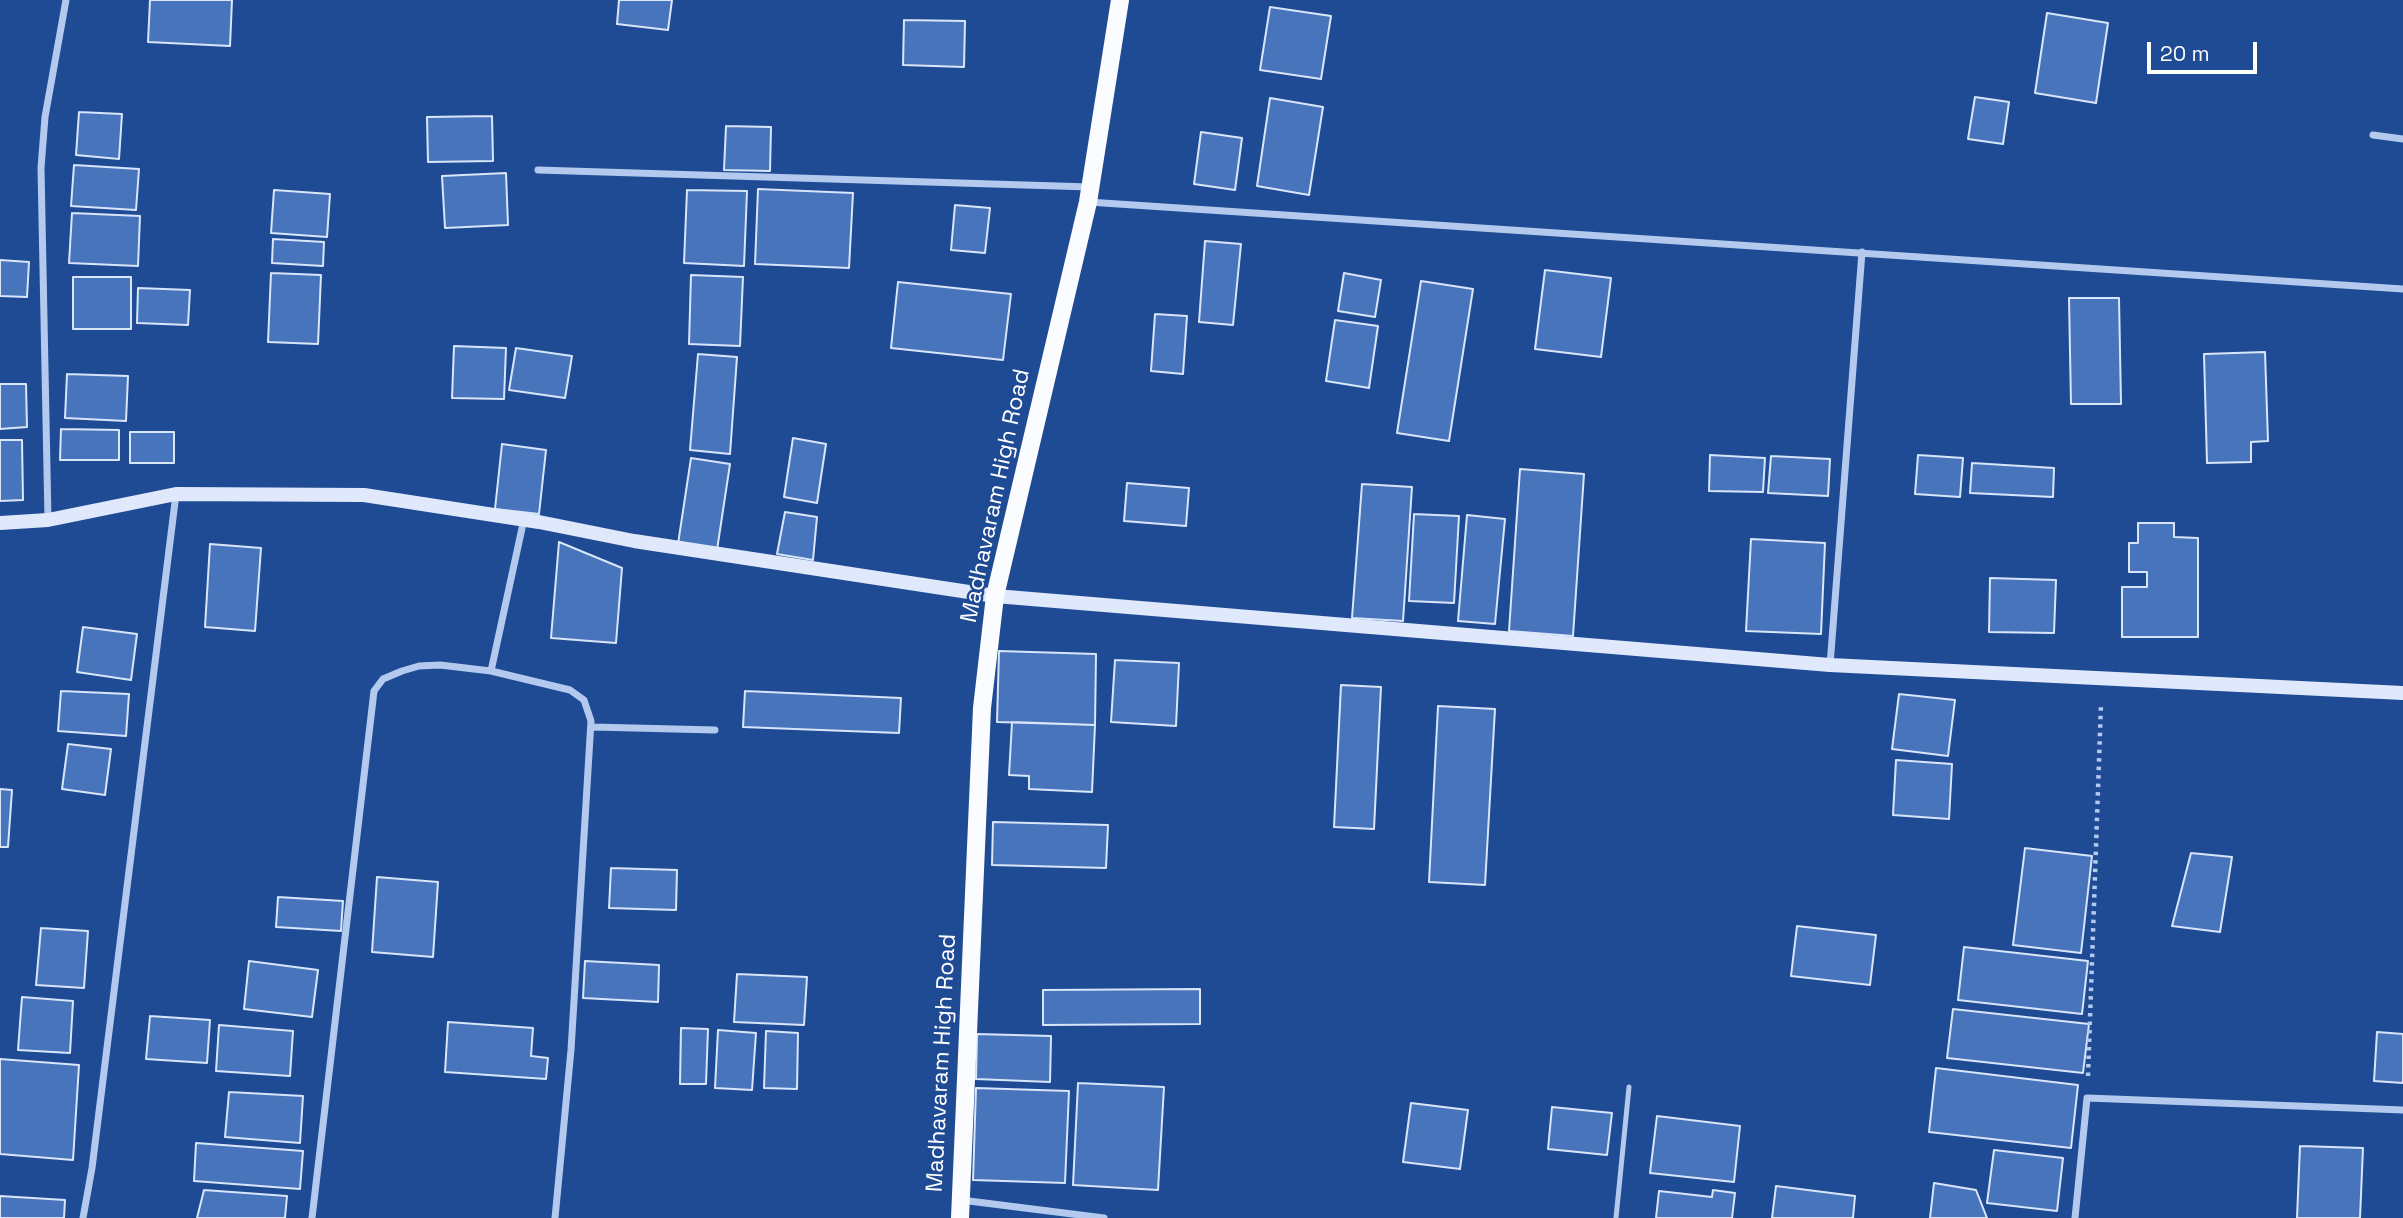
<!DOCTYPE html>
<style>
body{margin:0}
#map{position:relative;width:2403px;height:1218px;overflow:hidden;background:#1f4b95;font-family:"Space Grotesk",sans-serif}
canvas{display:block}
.scale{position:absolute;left:2147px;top:42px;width:110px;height:32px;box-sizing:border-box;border:4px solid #fff;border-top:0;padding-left:9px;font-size:21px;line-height:24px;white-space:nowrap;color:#fff;-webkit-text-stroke:5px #1f4b95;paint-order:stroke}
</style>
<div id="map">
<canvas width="2403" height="1218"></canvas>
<div class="scale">20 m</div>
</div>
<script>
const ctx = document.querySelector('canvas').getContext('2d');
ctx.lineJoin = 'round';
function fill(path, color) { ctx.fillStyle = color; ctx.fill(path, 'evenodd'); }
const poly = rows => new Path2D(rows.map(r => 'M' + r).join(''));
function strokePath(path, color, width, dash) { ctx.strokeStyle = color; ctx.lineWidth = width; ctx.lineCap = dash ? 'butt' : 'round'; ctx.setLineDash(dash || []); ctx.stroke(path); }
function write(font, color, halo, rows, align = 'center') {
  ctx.font = font + ' "Space Grotesk",sans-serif'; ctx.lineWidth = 5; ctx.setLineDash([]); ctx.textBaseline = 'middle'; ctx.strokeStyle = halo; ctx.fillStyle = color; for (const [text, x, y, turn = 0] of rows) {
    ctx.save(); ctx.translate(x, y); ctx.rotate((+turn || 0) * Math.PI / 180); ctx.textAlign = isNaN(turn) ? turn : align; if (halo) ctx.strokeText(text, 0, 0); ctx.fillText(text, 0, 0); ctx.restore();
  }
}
const building = poly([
 [150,0,232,0,230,46,148,42,150,0],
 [619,0,672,0,668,30,617,24,619,0],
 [1270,7,1331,16,1321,79,1260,70,1270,7],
 [2047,13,2108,23,2096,103,2035,93,2047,13],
 [904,20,965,21,964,67,903,65,904,20],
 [1975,97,2009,102,2003,144,1968,139,1975,97],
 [1270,98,1323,107,1309,195,1257,186,1270,98],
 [79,112,122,114,119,159,76,155,79,112],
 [492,116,493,161,428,162,427,117,492,116],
 [726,126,771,127,770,171,724,170,726,126],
 [1201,132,1242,138,1235,190,1194,184,1201,132],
 [74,165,139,169,136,210,71,206,74,165],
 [506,173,508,225,445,228,442,176,506,173],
 [758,189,853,193,849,268,755,264,758,189],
 [274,190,330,194,327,237,271,233,274,190],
 [687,190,747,191,744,266,684,263,687,190],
 [955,205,990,208,985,253,951,250,955,205],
 [72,213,140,216,138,266,69,263,72,213],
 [273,239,324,242,323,266,272,263,273,239],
 [1205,241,1241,244,1233,325,1199,322,1205,241],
 [0,260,29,262,27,297,0,296,0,260],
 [1545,270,1611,278,1601,357,1535,349,1545,270],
 [271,273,321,275,318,344,268,342,271,273],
 [1344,273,1381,280,1375,317,1338,311,1344,273],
 [691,275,743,277,740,346,689,344,691,275],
 [73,277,131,277,131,329,73,329,73,277],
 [1421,281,1473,289,1449,441,1397,433,1421,281],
 [898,282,1011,294,1003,360,891,348,898,282],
 [138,288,190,290,188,325,137,323,138,288],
 [2069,298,2119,298,2121,404,2071,404,2069,298],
 [1155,314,1187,316,1183,374,1151,371,1155,314],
 [1335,320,1378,326,1369,388,1326,381,1335,320],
 [454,346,506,348,504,399,452,398,454,346],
 [516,348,572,356,565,398,509,390,516,348],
 [2265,352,2268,441,2251,442,2251,462,2207,463,2204,354,2265,352],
 [698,354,737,357,730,454,690,450,698,354],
 [67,374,128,376,126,421,65,418,67,374],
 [0,384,26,384,27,427,0,429,0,384],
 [61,429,119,430,119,460,60,460,61,429],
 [130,432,174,432,174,463,130,463,130,432],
 [793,438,826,444,817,503,784,497,793,438],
 [0,440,22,440,23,500,0,501,0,440],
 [502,444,546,450,539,514,495,509,502,444],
 [1710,455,1765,458,1763,492,1709,491,1710,455],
 [1918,455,1963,458,1960,497,1915,494,1918,455],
 [1771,456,1830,459,1828,496,1768,493,1771,456],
 [691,458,730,464,717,550,678,544,691,458],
 [1972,463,2054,468,2053,497,1970,493,1972,463],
 [1520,469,1584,474,1573,636,1509,631,1520,469],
 [1127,483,1189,488,1186,526,1124,521,1127,483],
 [1362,484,1412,487,1403,621,1352,618,1362,484],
 [785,512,817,517,813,560,777,554,785,512],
 [1414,514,1459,516,1454,603,1409,601,1414,514],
 [1467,515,1505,519,1495,624,1458,621,1467,515],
 [2138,523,2174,523,2174,537,2198,538,2198,637,2122,637,2122,587,2147,587,2147,572,2129,572,2129,543,2138,543,2138,523],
 [1751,539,1825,543,1821,634,1746,631,1751,539],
 [559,542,622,568,616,643,551,638,559,542],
 [210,544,261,548,255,631,205,627,210,544],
 [1990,578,2056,580,2054,633,1989,632,1990,578],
 [83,627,137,634,131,680,77,672,83,627],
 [999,651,1096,654,1095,725,997,722,999,651],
 [1115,660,1179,663,1176,726,1111,722,1115,660],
 [1341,685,1381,687,1374,829,1334,827,1341,685],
 [61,691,129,694,126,736,58,731,61,691],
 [745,691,901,698,899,733,743,727,745,691],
 [1899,694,1955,700,1948,756,1892,749,1899,694],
 [1438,706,1495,709,1485,885,1429,882,1438,706],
 [1012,722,1095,725,1092,792,1029,789,1029,776,1009,775,1012,722],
 [68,744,111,749,105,795,62,789,68,744],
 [1896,760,1952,764,1949,819,1893,815,1896,760],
 [0,789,12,790,8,847,0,847,0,789],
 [993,822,1108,825,1106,868,992,865,993,822],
 [2025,848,2092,856,2081,953,2013,945,2025,848],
 [2191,853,2232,857,2220,932,2172,926,2191,853],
 [611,868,677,870,676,910,609,908,611,868],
 [377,877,438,882,433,957,372,952,377,877],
 [278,897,343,901,341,931,276,927,278,897],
 [1797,926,1876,935,1870,985,1791,976,1797,926],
 [41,928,88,931,84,988,36,985,41,928],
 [1964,947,2088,961,2082,1014,1958,1000,1964,947],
 [249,961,318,970,312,1017,244,1009,249,961],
 [585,961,659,965,658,1002,583,998,585,961],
 [737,974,807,977,804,1025,734,1022,737,974],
 [1200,989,1200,1024,1043,1025,1043,990,1200,989],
 [22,997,73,1001,70,1053,18,1050,22,997],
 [1953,1009,2089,1024,2083,1073,1947,1058,1953,1009],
 [150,1016,210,1020,207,1063,146,1059,150,1016],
 [448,1022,533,1028,531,1056,548,1058,546,1079,445,1072,448,1022],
 [219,1025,293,1031,290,1076,216,1071,219,1025],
 [681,1028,708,1029,706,1084,680,1084,681,1028],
 [718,1030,756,1033,752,1090,715,1088,718,1030],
 [766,1031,798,1033,797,1089,764,1088,766,1031],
 [2377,1032,2403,1034,2403,1083,2374,1081,2377,1032],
 [977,1034,1051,1036,1050,1082,976,1079,977,1034],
 [0,1059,79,1065,73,1160,0,1154,0,1059],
 [1936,1068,2078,1085,2071,1148,1929,1132,1936,1068],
 [1078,1083,1164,1087,1158,1190,1073,1185,1078,1083],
 [976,1088,1069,1091,1065,1183,973,1180,976,1088],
 [229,1092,303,1096,300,1143,225,1137,229,1092],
 [1411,1103,1468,1110,1460,1169,1403,1162,1411,1103],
 [1552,1107,1612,1113,1607,1155,1548,1149,1552,1107],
 [1657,1116,1740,1126,1734,1182,1650,1173,1657,1116],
 [196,1143,303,1151,300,1189,194,1181,196,1143],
 [2300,1146,2363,1148,2360,1218,2297,1218,2300,1146],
 [1994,1150,2063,1158,2057,1211,1987,1203,1994,1150],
 [1934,1183,1976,1190,1987,1218,1930,1218,1934,1183],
 [1776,1186,1855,1196,1853,1218,1772,1218,1776,1186],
 [204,1190,287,1196,285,1218,197,1218,204,1190],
 [1713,1190,1735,1193,1732,1218,1656,1218,1659,1191,1712,1197,1713,1190],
 [0,1196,65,1200,64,1218,0,1218,0,1196]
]);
const path = poly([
 [2088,1076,2101,704]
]);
const lane = poly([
 [1616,1218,1629,1087]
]);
const street = poly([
 [2373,135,2403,139],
 [538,170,1090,187],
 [1088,202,2403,289],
 [48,520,41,168,45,117,66,0],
 [1830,665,1862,252],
 [491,671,524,519],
 [593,727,715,730],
 [961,1200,1104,1218],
 [83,1218,92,1168,176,494],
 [312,1218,374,691,383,679,402,671,419,666,440,665,491,671,570,690,584,700,591,721,571,1050,555,1218],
 [2075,1218,2087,1098,2403,1110]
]);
const secondary = poly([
 [0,523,48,520,176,494,364,495,539,522,634,541,995,596,1830,665,2403,693]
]);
const primary = poly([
 [960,1218,982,708,995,596,1088,202,1120,0]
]);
const streetNames = [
 ["Madhavaram High Road",996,496,-78],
 ["Madhavaram High Road",942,1063,-87]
];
fill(building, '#4874bb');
strokePath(building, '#d9e6fa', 2);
strokePath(path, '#b3caee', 4.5, [3.5, 5]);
strokePath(lane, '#b3caee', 5);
strokePath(street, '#b3caee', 7);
strokePath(secondary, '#e0e9fb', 14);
strokePath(primary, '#fafcff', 18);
write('23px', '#fff', '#1f4b95', streetNames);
</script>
